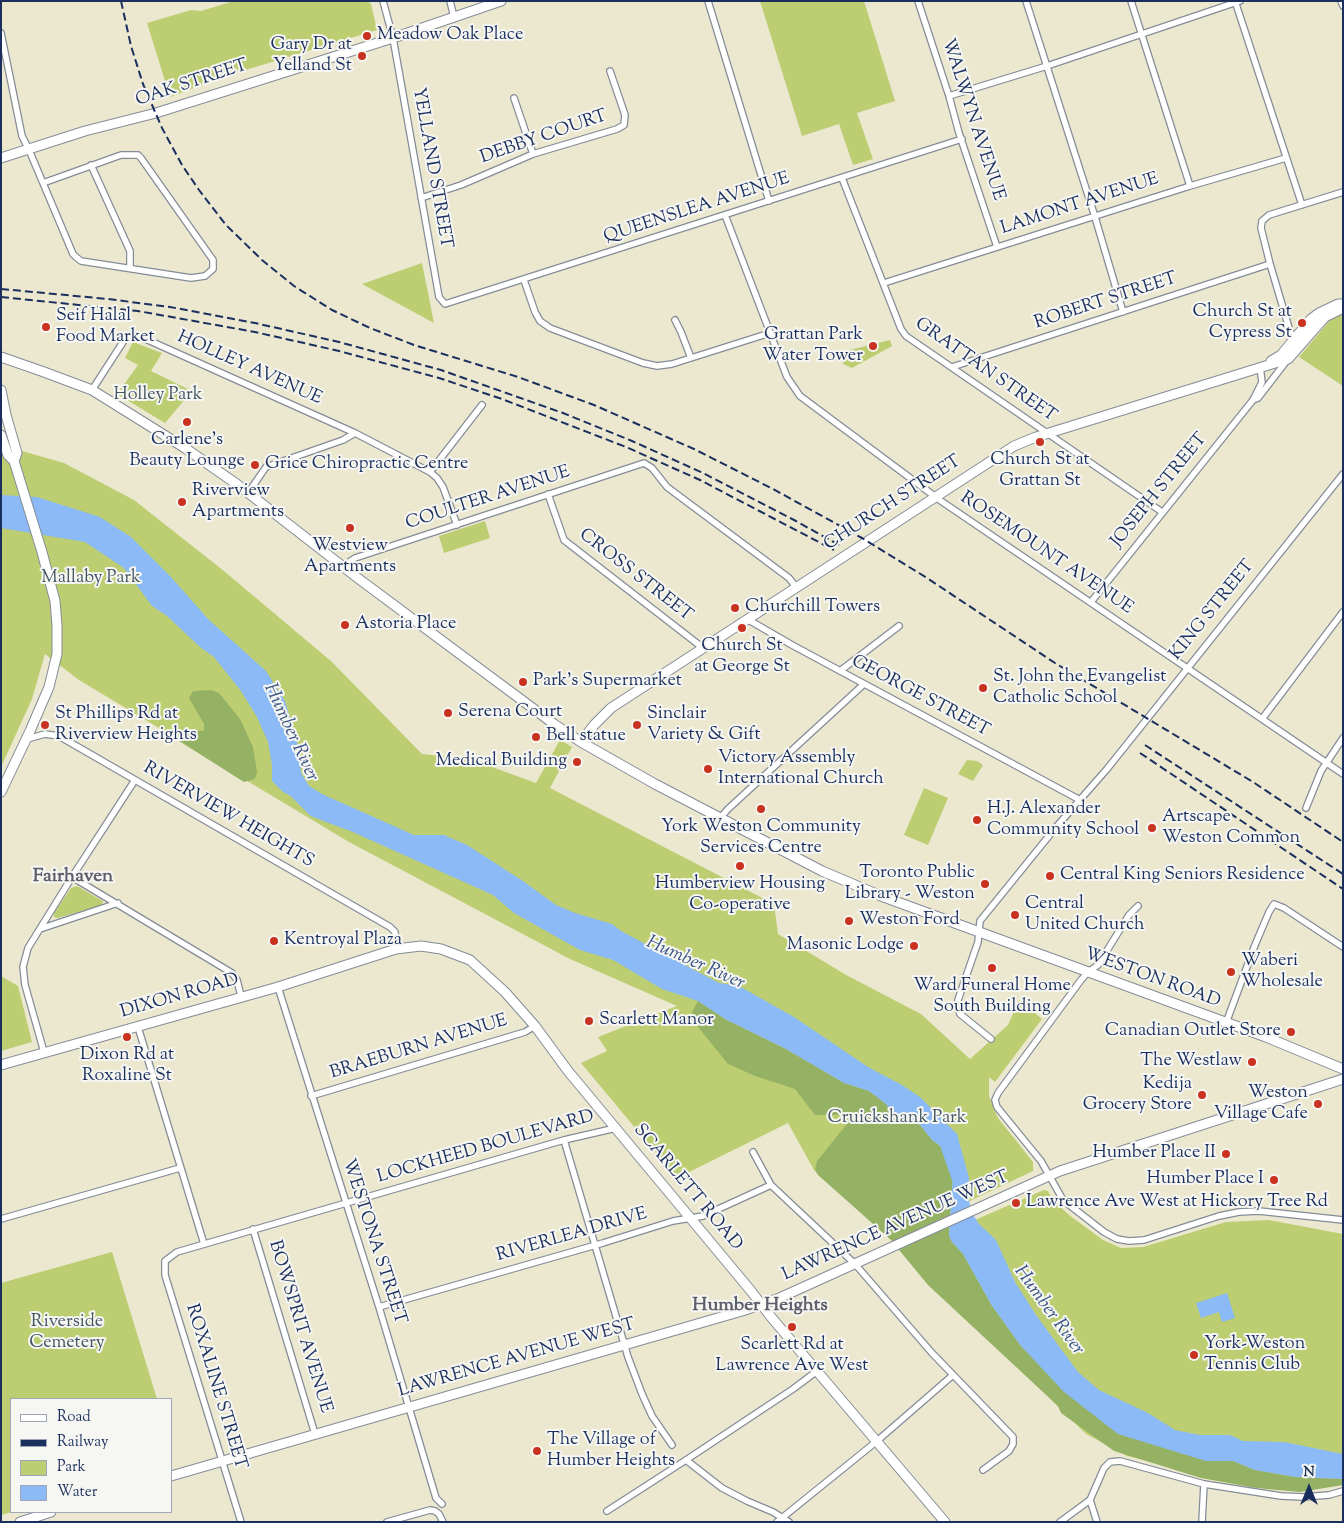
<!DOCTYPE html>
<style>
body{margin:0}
#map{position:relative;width:1344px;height:1523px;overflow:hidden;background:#ece8d0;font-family:"Sorts Mill Goudy",serif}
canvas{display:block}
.frame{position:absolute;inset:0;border:2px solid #1b2f5e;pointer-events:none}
.legend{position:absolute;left:10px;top:1398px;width:162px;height:115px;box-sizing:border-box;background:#f6f6f2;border:1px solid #9ea6b7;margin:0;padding:6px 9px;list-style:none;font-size:15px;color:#1b2f5e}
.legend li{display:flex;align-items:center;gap:10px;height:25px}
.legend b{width:25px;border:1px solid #9ea6b7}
.north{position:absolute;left:1284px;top:1463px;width:50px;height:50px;-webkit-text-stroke:4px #f6f6f2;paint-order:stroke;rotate:0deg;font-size:14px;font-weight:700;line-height:20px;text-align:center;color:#1b2f5e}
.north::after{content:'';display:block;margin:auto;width:18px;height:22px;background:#1b2f5e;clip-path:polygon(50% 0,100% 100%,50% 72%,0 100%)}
</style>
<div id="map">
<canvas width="1344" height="1523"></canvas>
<div class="frame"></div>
<ul class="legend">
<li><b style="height:6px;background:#fff"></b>Road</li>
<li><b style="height:6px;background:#1b2f5e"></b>Railway</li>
<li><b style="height:14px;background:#bcce71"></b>Park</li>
<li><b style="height:14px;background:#8bbaf6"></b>Water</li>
</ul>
<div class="north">N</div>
</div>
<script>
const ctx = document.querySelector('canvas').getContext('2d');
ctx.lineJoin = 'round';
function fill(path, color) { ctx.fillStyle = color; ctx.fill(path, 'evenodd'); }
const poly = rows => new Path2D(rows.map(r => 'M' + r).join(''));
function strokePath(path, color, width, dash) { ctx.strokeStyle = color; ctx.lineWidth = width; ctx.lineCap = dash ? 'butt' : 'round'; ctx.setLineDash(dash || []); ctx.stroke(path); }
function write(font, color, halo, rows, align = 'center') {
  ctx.font = font + ' "Sorts Mill Goudy",serif'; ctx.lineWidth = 4; ctx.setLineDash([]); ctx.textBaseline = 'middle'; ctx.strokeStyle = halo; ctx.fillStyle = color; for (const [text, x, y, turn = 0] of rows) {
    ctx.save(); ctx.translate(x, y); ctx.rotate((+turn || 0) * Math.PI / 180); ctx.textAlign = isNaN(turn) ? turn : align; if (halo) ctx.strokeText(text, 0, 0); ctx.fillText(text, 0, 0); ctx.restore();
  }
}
const green = poly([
 [234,1,368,1,371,4,377,30,226,76,170,97,147,23,191,10,201,11],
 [760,1,864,1,895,101,857,113,873,159,853,165,839,124,802,136],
 [422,263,434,323,362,284],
 [1343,314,1343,386,1299,357,1331,319],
 [890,340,892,346,852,368,843,364,842,352],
 [133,342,162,353,151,371,192,391,165,423,117,394,138,365,125,358],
 [1,445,64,463,134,500,224,571,332,662,422,754,470,759,536,783,560,740,572,747,550,788,774,904,778,934,848,976,921,1014,970,1059,1008,1025,1019,1000,1042,1019,995,1082,989,1077,989,1096,998,1118,1033,1162,1033,1171,890,1239,814,1170,788,1123,677,1178,581,1063,607,1051,598,1037,677,1006,570,959,349,842,79,680,45,654,32,699,1,767],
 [485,521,490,538,444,553,439,536],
 [967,760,977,761,983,765,973,781,958,774],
 [924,788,948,798,928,845,904,835],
 [77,886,101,900,103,901,102,905,58,918,54,917,54,913,71,888],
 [1,976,18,986,32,1042,1,1051],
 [1044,1190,1048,1191,1053,1200,1069,1215,1103,1240,1121,1248,1143,1247,1226,1222,1269,1220,1343,1234,1343,1481,1258,1486,1127,1456,1086,1434,901,1252],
 [112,1252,157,1399,11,1399,12,1512,1,1515,1,1283]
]);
const forest = poly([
 [211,690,219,693,240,719,253,747,257,772,255,779,244,782,176,739,175,730,204,731,204,724,189,698,193,691],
 [698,1001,725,1019,786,1049,844,1083,869,1091,886,1104,894,1115,920,1125,932,1140,951,1154,954,1160,949,1236,952,1242,963,1254,992,1306,1021,1346,1206,1461,1233,1461,1255,1470,1295,1477,1343,1479,1343,1485,1300,1492,1256,1488,1201,1478,1114,1451,1061,1413,1058,1406,928,1285,890,1239,818,1175,815,1170,817,1161,847,1124,848,1118,845,1115,815,1115,795,1089,755,1076,728,1064,694,1022,692,1012]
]);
const water = poly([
 [1,495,37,497,100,517,131,537,171,577,208,619,266,671,285,701,299,749,301,773,309,786,322,794,414,835,444,835,467,845,523,881,556,905,575,913,612,924,621,931,719,983,739,986,794,1017,868,1067,902,1085,920,1097,957,1134,969,1178,968,1197,972,1213,979,1224,996,1240,1015,1282,1036,1315,1078,1372,1099,1390,1148,1413,1175,1430,1200,1435,1230,1435,1243,1441,1284,1442,1343,1454,1343,1479,1295,1477,1255,1470,1233,1461,1206,1461,1118,1434,1064,1392,1021,1346,992,1306,963,1254,952,1242,949,1236,954,1160,951,1154,932,1140,920,1125,894,1115,886,1104,869,1091,844,1083,786,1049,725,1019,698,1001,662,989,613,960,580,950,514,913,493,895,346,829,330,816,283,792,272,781,272,765,268,742,257,717,241,691,214,657,200,647,167,616,152,606,124,568,85,542,1,528],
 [1227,1293,1235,1318,1222,1322,1219,1312,1201,1318,1196,1303]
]);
const river = poly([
 [296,793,314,811,348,824],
 [944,1139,958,1179]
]);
const street = poly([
 [383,1,393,38,439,297,445,304,962,139],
 [450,1,454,17],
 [708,1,769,201],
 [918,1,949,96,959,133,997,247],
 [1026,1,1095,217,1123,312],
 [1131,1,1190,186],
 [1235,1,1302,205],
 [1341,1,1343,6],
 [1,33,22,136,29,150,43,183,73,254,76,257,81,261,191,278,205,276,213,269,213,260,141,158,138,155,121,155,43,183],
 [949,96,1047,66,1240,1],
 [514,98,533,154],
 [91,165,130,251,130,268],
 [842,178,901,329,906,336,1162,512],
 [421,198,461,185,533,154,617,129,624,125,625,115,610,71],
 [725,215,787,377,800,396,941,501,1343,774],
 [524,280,535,312,540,321,550,328,643,363,657,366,672,364,770,333],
 [884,283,1190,186,1286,158],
 [675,320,681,332,691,358],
 [1298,340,1290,332,1289,328,1270,264,1261,228,1262,221,1269,215,1343,192],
 [952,367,1270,264],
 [92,390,125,339,130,335,139,336,355,433],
 [1253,400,1258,398,1288,359],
 [430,472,482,405],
 [248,493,266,467,343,440,355,433,430,472,437,478,443,487,457,525],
 [548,494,564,540,703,648],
 [343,566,355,558,644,463,652,468,667,487,789,578,796,587],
 [1091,602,1253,400,1262,382,1260,367],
 [747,619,792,645,1080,800],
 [840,671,899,626],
 [1262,719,1343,612],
 [27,739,45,734,59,736,390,927,395,932,396,949],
 [1306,808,1321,771,1343,738],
 [721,817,728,809,864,684],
 [72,877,232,973,237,980,241,996],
 [1138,906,1129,915,1098,965,1087,973,1081,980,998,1093,995,1100,997,1107,1041,1161,1063,1200,1104,1232,1117,1239,1129,1241,1144,1240,1219,1216,1239,1212,1259,1211,1343,1220],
 [40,929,118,903],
 [278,987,379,1307,436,1498,442,1504],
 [1226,1023,1255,945,1269,912,1274,904,1284,908,1343,947],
 [138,1027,204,1244],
 [991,1039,960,1014,958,1008,958,1000,978,942,980,921,1057,826,1107,769,1343,474],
 [44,1052,25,985,23,967,28,948,72,877,135,780],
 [311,1096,525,1032,535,1026],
 [564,1140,628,1357,642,1394,652,1416,672,1445],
 [753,1152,771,1185,855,1264,932,1353,1013,1437,1013,1444,1009,1451,983,1470],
 [1,1219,180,1168],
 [253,1229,315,1434],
 [379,1307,603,1243,673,1221,703,1216,771,1185],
 [686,1460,722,1488,747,1501,773,1512,789,1522],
 [1090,1500,1097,1522],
 [607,1511,686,1460,793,1389,817,1371],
 [241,1522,165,1275,165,1261,177,1252,564,1140,616,1128],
 [387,1522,430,1510,435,1511,439,1514,443,1522],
 [777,1522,877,1441,953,1375],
 [1060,1522,1090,1500,1104,1468,1110,1462,1120,1461,1204,1484,1281,1496,1303,1497,1329,1495,1343,1491],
 [1202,1522,1204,1484]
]);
const secondary = poly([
 [1,158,85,131,156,113,393,38,501,1],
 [1,357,44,372,92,390,185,448,238,485,359,579,554,724,581,742,655,784,822,871,881,896,1266,1037,1343,1069],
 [1271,361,1281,355,1311,319,1319,313,1338,304,1343,304],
 [1,390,6,415,17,453,14,461],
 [1,435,8,455,14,461,42,552,55,601,57,625,57,654,49,687,30,731,1,792],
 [581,742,594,725,611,708,1014,446,1036,437,1288,359,1325,317,1343,308],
 [1,1065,278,987,396,949,421,946,441,949,470,960,505,992,535,1026,568,1071,751,1291,771,1317,945,1522],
 [171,1476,742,1311,777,1299,1060,1171,1343,1079],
 [20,1522,51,1512]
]);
const rail = poly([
 [121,1,131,46,143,84,162,128,182,165,199,190,226,225,262,260,294,286,332,310,370,328,414,345,518,377,594,405,694,449,773,489,862,538,927,578,1055,663,1253,782,1343,842],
 [1,289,108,299,170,307,255,323,339,342,441,370,563,413,632,441,703,473,794,520,841,546],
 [1,297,138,311,255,332,339,351,439,378,502,399,626,447,700,480,834,550],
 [1145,745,1343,874],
 [1140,753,1343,889]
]);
const markers = [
 [367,36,5,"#c8321e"],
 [362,56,5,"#c8321e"],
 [1302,323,5,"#c8321e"],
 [46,327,5,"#c8321e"],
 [873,346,5,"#c8321e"],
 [187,422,5,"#c8321e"],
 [1040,442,5,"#c8321e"],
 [255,465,5,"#c8321e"],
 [182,502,5,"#c8321e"],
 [350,528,5,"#c8321e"],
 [735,608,5,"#c8321e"],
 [345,625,5,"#c8321e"],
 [742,628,5,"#c8321e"],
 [523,682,5,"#c8321e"],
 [983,688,5,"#c8321e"],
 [448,713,5,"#c8321e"],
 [45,725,5,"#c8321e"],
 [637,725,5,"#c8321e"],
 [536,737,5,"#c8321e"],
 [577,762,5,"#c8321e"],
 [708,769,5,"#c8321e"],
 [761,809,5,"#c8321e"],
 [977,820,5,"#c8321e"],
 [1152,828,5,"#c8321e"],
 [740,866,5,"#c8321e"],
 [1050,876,5,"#c8321e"],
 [985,884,5,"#c8321e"],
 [1015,915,5,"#c8321e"],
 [849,921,5,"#c8321e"],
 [274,941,5,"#c8321e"],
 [914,946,5,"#c8321e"],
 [992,968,5,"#c8321e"],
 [1231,972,5,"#c8321e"],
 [589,1021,5,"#c8321e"],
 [1291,1032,5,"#c8321e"],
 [127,1037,5,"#c8321e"],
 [1252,1062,5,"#c8321e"],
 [1202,1095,5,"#c8321e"],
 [1318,1104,5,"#c8321e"],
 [1226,1154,5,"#c8321e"],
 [1274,1180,5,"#c8321e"],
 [1016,1203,5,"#c8321e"],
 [792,1327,5,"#c8321e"],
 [1194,1355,5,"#c8321e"],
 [537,1451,5,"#c8321e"]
];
const poiNames = [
 ["Meadow Oak Place",377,36],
 ["Gary Dr at",352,46,"right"],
 ["Yelland St",352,67,"right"],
 ["Church St at",1292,313,"right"],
 ["Cypress St",1292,334,"right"],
 ["Seif Halal",56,317],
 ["Food Market",56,338],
 ["Grattan Park",863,336,"right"],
 ["Water Tower",863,357,"right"],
 ["Carlene's",187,441,"center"],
 ["Beauty Lounge",187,462,"center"],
 ["Church St at",1040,461,"center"],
 ["Grattan St",1040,482,"center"],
 ["Grice Chiropractic Centre",265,465],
 ["Riverview",192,492],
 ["Apartments",192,513],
 ["Westview",350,547,"center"],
 ["Apartments",350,568,"center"],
 ["Churchill Towers",745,608],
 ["Astoria Place",355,625],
 ["Church St",742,647,"center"],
 ["at George St",742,668,"center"],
 ["St. John the Evangelist",993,678],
 ["Catholic School",993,699],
 ["Park's Supermarket",533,682],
 ["Serena Court",458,713],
 ["St Phillips Rd at",55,715],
 ["Riverview Heights",55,736],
 ["Sinclair",647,715],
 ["Variety & Gift",647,736],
 ["Bell statue",546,737],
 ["Victory Assembly",718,759],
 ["International Church",718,780],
 ["Medical Building",567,762,"right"],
 ["H.J. Alexander",987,810],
 ["Community School",987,831],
 ["Artscape",1162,818],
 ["Weston Common",1162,839],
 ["York Weston Community",761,828,"center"],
 ["Services Centre",761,849,"center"],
 ["Toronto Public",975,874,"right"],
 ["Library - Weston",975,895,"right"],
 ["Central King Seniors Residence",1060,876],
 ["Humberview Housing",740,885,"center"],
 ["Co-operative",740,906,"center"],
 ["Central",1025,905],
 ["United Church",1025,926],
 ["Weston Ford",859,921],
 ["Kentroyal Plaza",284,941],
 ["Masonic Lodge",904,946,"right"],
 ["Waberi",1241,962],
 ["Wholesale",1241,983],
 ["Ward Funeral Home",992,987,"center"],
 ["South Building",992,1008,"center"],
 ["Scarlett Manor",599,1021],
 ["Canadian Outlet Store",1281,1032,"right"],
 ["Dixon Rd at",127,1056,"center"],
 ["Roxaline St",127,1077,"center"],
 ["The Westlaw",1242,1062,"right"],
 ["Kedija",1192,1085,"right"],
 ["Grocery Store",1192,1106,"right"],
 ["Weston",1308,1094,"right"],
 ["Village Cafe",1308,1115,"right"],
 ["Humber Place II",1216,1154,"right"],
 ["Humber Place I",1264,1180,"right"],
 ["Lawrence Ave West at Hickory Tree Rd",1026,1203],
 ["York-Weston",1204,1345],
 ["Tennis Club",1204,1366],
 ["Scarlett Rd at",792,1346,"center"],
 ["Lawrence Ave West",792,1367,"center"],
 ["The Village of",547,1441],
 ["Humber Heights",547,1462]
];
const streetNames = [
 ["OAK STREET",192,84,-18],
 ["WALWYN AVENUE",972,120,72],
 ["DEBBY COURT",544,138,-19],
 ["YELLAND STREET",431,168,80],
 ["LAMONT AVENUE",1080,205,-18],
 ["QUEENSLEA AVENUE",697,209,-18],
 ["ROBERT STREET",1106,302,-18],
 ["HOLLEY AVENUE",249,369,24],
 ["GRATTAN STREET",985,371,35],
 ["JOSEPH STREET",1160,491,-51],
 ["COULTER AVENUE",488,499,-18],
 ["CHURCH STREET",893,504,-33],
 ["ROSEMOUNT AVENUE",1046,554,34],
 ["CROSS STREET",635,576,38],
 ["KING STREET",1213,611,-51],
 ["GEORGE STREET",920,697,28],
 ["RIVERVIEW HEIGHTS",228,816,30],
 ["WESTON ROAD",1152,979,20],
 ["DIXON ROAD",180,997,-16],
 ["BRAEBURN AVENUE",419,1048,-17],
 ["LOCKHEED BOULEVARD",486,1148,-16],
 ["SCARLETT ROAD",687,1188,50],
 ["LAWRENCE AVENUE WEST",896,1227,-24],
 ["RIVERLEA DRIVE",572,1236,-16],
 ["WESTONA STREET",373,1242,72],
 ["BOWSPRIT AVENUE",299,1327,73],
 ["LAWRENCE AVENUE WEST",517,1359,-16],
 ["ROXALINE STREET",215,1387,73]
];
const parkNames = [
 ["Holley Park",158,396],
 ["Mallaby Park",91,579],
 ["Cruickshank Park",897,1119],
 ["Riverside",67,1323],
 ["Cemetery",67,1344]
];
const waterNames = [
 ["Humber River",290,733,65],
 ["Humber River",695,964,24],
 ["Humber River",1048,1311,54]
];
const neighbourhoodNames = [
 ["Fairhaven",73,878],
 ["Humber Heights",760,1307]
];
fill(green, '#bcce71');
fill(forest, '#95b163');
fill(water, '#8bbaf6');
strokePath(river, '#8bbaf6', 12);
strokePath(street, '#848c97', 8);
strokePath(secondary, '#848c97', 11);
strokePath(street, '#fff', 5.5);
strokePath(secondary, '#fff', 9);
strokePath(rail, '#1b2f5e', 2, [8, 4]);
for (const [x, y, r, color] of markers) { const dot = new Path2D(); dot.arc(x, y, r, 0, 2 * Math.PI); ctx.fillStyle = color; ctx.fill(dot); strokePath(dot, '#f6f6f2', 2); }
write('18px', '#1b2f5e', '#f6f6f2', poiNames, 'left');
write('18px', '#1b2f5e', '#f6f6f2', streetNames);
write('18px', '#435763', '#f6f6f2', parkNames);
write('italic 19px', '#375284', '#f6f6f2', waterNames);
write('bold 19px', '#5e5f6c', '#f6f6f2', neighbourhoodNames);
</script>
